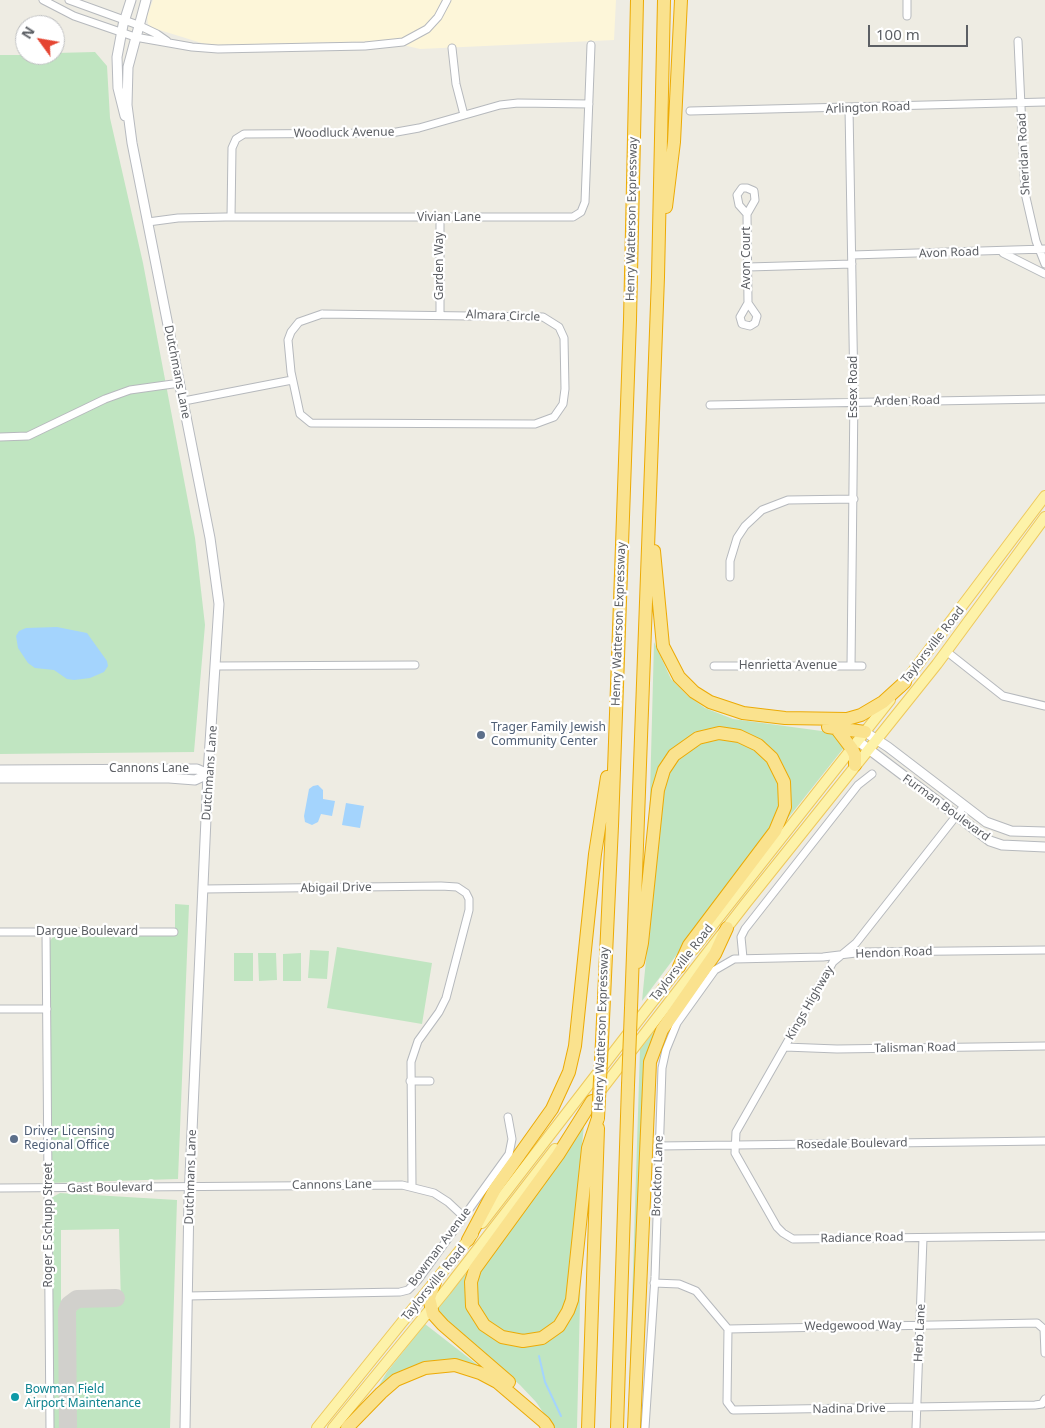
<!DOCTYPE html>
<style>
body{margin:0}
#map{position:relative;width:1045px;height:1428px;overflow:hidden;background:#eeece3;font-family:"Noto Sans",sans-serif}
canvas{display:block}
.north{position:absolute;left:15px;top:15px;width:50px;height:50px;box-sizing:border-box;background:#fff;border:1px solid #bebfc1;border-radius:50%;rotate:302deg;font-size:14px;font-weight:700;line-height:20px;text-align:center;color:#5c5f64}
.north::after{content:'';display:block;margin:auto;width:18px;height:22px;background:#e54532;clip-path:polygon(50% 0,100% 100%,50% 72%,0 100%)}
.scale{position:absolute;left:868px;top:25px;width:100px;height:22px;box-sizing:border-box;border:2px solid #5c5f64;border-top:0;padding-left:6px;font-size:15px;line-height:18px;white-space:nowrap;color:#5c5f64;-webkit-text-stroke:4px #fff;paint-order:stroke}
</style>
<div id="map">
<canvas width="1045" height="1428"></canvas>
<div class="north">N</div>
<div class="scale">100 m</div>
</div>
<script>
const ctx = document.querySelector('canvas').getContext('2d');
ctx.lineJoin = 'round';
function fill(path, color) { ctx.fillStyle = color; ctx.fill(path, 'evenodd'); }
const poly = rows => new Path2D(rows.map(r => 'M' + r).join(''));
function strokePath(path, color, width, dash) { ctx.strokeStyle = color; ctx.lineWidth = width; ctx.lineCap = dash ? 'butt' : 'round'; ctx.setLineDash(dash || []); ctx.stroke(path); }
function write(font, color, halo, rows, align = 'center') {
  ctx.font = font + ' "Noto Sans",sans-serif'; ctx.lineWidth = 4.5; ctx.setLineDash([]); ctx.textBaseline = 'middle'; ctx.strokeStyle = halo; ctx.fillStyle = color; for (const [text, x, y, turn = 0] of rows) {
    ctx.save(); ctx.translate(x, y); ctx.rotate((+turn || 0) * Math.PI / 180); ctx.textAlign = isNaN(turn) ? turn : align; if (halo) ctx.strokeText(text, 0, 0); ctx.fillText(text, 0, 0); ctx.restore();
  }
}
const commercial = poly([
 [153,0,616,0,614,40,420,49,386,41,208,45,153,28,148,24,147,16]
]);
const green = poly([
 [95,52,107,66,110,118,143,263,195,538,205,625,194,752,0,754,0,55,55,55,55,53],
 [654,642,671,679,688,696,705,708,733,719,829,732,834,734,846,745,785,822,788,788,745,734,675,748,649,832],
 [727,738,753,747,768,761,778,782,780,805,771,829,642,1001,663,786,673,762,702,741],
 [175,904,189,905,178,1179,48,1183,49,942,56,933,175,932],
 [337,947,432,963,422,1024,327,1008],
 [310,950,329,951,327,979,308,978],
 [234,953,253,953,253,981,234,981],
 [258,953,276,953,277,980,259,981],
 [301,953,301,981,283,981,283,954],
 [660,1024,657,1030,628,1428,640,1049],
 [584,1125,566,1303,557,1321,539,1334,510,1336,486,1321,475,1298,478,1272],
 [60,1193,177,1200,170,1428,73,1428,72,1315,82,1304,121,1304,119,1229,61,1230,61,1428,52,1428,51,1198],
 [581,1259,577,1428,554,1428,536,1402,520,1385,435,1312,465,1274,468,1276,466,1287,493,1338,556,1333],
 [425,1324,483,1369,459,1363,377,1389,387,1372]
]);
const water = poly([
 [57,627,87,633,107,661,108,666,104,672,90,678,74,680,67,679,54,670,35,668,28,663,18,648,16,636,19,631,26,628],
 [318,785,323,790,323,799,335,801,332,816,321,814,318,822,312,825,305,822,304,816,309,789,313,786],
 [346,803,364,806,360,828,342,825]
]);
const stream = poly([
 [539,1356,545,1382,561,1416]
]);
const taxiway = poly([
 [68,1428,67,1311,69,1305,77,1299,116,1298]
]);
const minor = poly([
 [43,0,74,16,135,37,192,47,218,49,365,46,403,42,427,29,438,17,447,0],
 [69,0,138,25,157,34,167,41],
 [907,16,907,0],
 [1018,41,1025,193,1036,241,1045,264],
 [452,48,456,84,464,115],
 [849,108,854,393,851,666],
 [690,111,1045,102],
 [747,214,739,205,737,195,742,188,747,188,754,191,755,200,747,214,748,303,740,317,742,324,750,326,755,323,757,316,748,303],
 [231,217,232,148,236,139,244,134,391,133,419,128,500,105,518,103,589,104],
 [148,222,178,218,225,217,573,217,581,212,585,202,591,45],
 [1003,253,1045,274],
 [852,255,1045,249],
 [748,267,852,264],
 [322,314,543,317,559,327,564,338,565,389,563,404,554,417,535,424,311,423,300,414,291,372,288,340,291,332,299,322,322,314],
 [440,314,440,218],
 [184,401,292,380],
 [710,405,1045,399],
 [0,437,28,436,105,399,130,390,180,383],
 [730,577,730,561,737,538,745,526,762,510,788,500,854,499],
 [946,651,1003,696,1045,706],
 [217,666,415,665],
 [714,666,862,666],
 [964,806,856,943,833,962,736,1132,735,1153,777,1227,783,1233,793,1239,1045,1236],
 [204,889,441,886,457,887,466,893,469,899,469,910,446,998,439,1012,418,1041,411,1062,412,1186],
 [0,932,174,932],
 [46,932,50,1428],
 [743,958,741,937,745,929,858,785,872,774],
 [0,1009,47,1009],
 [785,1047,837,1049,1045,1046],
 [410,1081,430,1081],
 [659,1146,1045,1141],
 [0,1188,402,1185,434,1193,448,1202,464,1217],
 [654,1283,679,1284,696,1291,728,1329],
 [187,1296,400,1292,408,1290,418,1280,509,1154,512,1139,508,1117],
 [728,1329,727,1402,733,1410,1035,1405,1042,1404,1045,1399],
 [728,1329,1037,1323,1044,1329,1045,1353],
 [645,1428,655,1277,662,1068,666,1050,677,1023,715,970,734,959,823,957,864,952,1045,950],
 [916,1428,923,1238]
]);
const tertiary = poly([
 [865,732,888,747,986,822,1011,831,1045,832],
 [858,741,990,841,1002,845,1045,847]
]);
const secondary = poly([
 [146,0,128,67,127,105,132,143,210,538,219,604,208,774,189,1198,185,1428],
 [125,116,118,88,117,57,123,25,131,0],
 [0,770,197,769,208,774],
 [0,778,169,778,195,780,208,774]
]);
const primary = poly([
 [901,687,1045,496],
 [693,950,890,700],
 [598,1094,746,903,937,664,1045,517],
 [482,1223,684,961],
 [317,1428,473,1234],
 [333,1428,446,1290,555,1149]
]);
const motorway = poly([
 [666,207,674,142,681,0],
 [654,551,663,646,679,677,694,692,710,702,743,713,785,718,847,719,861,715,883,702,905,682],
 [828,727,865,732],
 [836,728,852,749,855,755,855,765],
 [638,962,642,943,658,790,664,770,674,755,698,738,719,733,739,736,758,745,772,758,784,782,785,807,775,831,689,945,679,967],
 [631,1008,658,277,664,0],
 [602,1041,612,826,630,320,637,0],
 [592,1101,558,1155,475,1269,471,1282,472,1306,484,1325,502,1337,523,1341,542,1338,559,1326,568,1311,572,1300,588,1148,598,1118],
 [468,1240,495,1189,552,1109,569,1072,575,1046,595,854,607,777],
 [435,1282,429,1298,433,1314,443,1325,509,1382],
 [347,1428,381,1393,396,1380,425,1368,455,1365,480,1373,497,1382,544,1422,548,1428],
 [588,1428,598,1128],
 [617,1428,628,1085],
 [634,1428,650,1062,662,1030,715,954,727,928]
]);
const motorwayBridge = poly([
 [628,1085,631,1008],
 [598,1118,602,1041]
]);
const markers = [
 [481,735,5,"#5c6f8a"],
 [14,1139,5,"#5c6f8a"],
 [15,1397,5,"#0f9aa8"]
];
const streetNames = [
 ["Arlington Road",868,108,-2],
 ["Woodluck Avenue",344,133,-1],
 ["Sheridan Road",1024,154,-93],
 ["Vivian Lane",449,218],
 ["Henry Watterson Expressway",632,219,-89],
 ["Avon Road",949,253,-2],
 ["Avon Court",747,258,-90],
 ["Garden Way",440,266,-90],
 ["Almara Circle",503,316,2],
 ["Dutchmans Lane",177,372,79],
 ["Essex Road",854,387,-90],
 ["Arden Road",907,401,-1],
 ["Henry Watterson Expressway",619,624,-88],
 ["Taylorsville Road",933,645,-52],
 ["Henrietta Avenue",788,666],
 ["Cannons Lane",149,769],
 ["Dutchmans Lane",210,773,-86],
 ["Furman Boulevard",946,808,36],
 ["Abigail Drive",336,888,-1],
 ["Dargue Boulevard",87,932],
 ["Hendon Road",894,953,-2],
 ["Taylorsville Road",682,963,-52],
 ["Kings Highway",810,1003,-60],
 ["Henry Watterson Expressway",602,1029,-88],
 ["Talisman Road",915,1048,-1],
 ["Rosedale Boulevard",852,1144,-1],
 ["Brockton Lane",658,1176,-88],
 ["Dutchmans Lane",191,1177,-88],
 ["Cannons Lane",332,1185,-1],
 ["Gast Boulevard",110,1188,-1],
 ["Roger E Schupp Street",49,1225,-90],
 ["Radiance Road",862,1238,-1],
 ["Bowman Avenue",440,1247,-53],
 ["Taylorsville Road",434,1283,-51],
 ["Wedgewood Way",853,1326,-1],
 ["Herb Lane",920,1333,-87],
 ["Nadina Drive",849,1409,-1]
];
const serviceNames = [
 ["Trager Family Jewish",491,728],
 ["Community Center",491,742],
 ["Driver Licensing",24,1132],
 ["Regional Office",24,1146]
];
const cultureNames = [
 ["Bowman Field",25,1390],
 ["Airport Maintenance",25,1404]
];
fill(commercial, '#fdf6d9');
fill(green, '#c0e5c1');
fill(water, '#a4d4fd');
strokePath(stream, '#a4d4fd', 2);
strokePath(taxiway, '#d1d0cc', 18);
strokePath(minor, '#b6b9bd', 9);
strokePath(tertiary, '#b6b9bd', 11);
strokePath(secondary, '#b7babf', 11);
strokePath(primary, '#eec95c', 12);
strokePath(motorway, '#ecaa05', 14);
strokePath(minor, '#fff', 7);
strokePath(tertiary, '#fff', 9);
strokePath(secondary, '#fff', 9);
strokePath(primary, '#fdf2a9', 10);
strokePath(motorway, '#fae28e', 12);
strokePath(motorwayBridge, '#ecaa05', 14, []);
strokePath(motorwayBridge, '#fae28e', 12);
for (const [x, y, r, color] of markers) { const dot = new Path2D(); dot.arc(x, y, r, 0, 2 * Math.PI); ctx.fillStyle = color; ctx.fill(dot); strokePath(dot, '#fff', 2); }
write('12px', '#5c5f64', '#fff', streetNames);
write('12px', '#4e5e75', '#fff', serviceNames, 'left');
write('12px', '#0d838f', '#fff', cultureNames, 'left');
</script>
